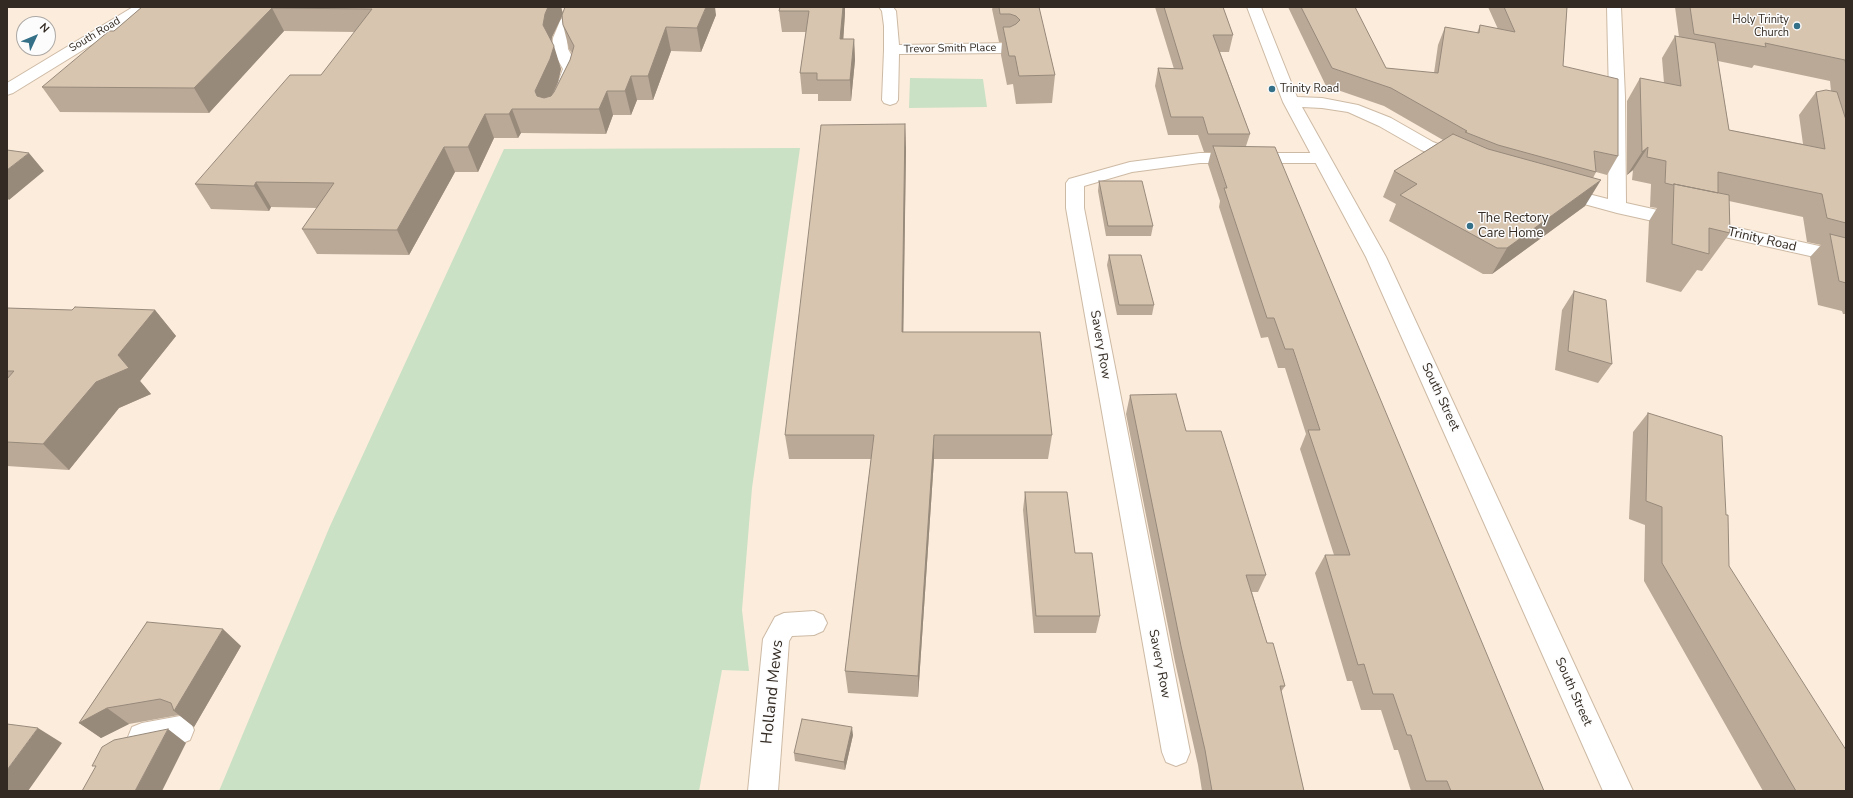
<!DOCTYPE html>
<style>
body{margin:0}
#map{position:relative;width:1853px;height:798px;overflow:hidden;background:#fcecdb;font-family:"Nunito Sans",sans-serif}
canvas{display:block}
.frame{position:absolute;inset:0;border:8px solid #332b23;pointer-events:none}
.north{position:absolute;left:16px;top:16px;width:40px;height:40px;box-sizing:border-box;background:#fcfcfc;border:1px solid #aca8a5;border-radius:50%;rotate:46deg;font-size:11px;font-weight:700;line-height:16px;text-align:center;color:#332b23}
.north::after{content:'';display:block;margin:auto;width:14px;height:18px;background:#347088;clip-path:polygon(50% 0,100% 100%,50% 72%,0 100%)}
</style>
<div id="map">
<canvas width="1853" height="798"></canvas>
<div class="frame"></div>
<div class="north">N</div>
</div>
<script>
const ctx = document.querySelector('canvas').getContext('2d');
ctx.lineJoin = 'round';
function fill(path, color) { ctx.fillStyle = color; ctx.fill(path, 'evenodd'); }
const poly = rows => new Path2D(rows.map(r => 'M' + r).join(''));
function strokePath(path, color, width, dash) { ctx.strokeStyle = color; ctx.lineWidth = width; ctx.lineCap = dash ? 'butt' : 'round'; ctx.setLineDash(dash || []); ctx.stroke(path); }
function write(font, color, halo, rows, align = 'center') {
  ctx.font = font + ' "Nunito Sans",sans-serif'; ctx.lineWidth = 3; ctx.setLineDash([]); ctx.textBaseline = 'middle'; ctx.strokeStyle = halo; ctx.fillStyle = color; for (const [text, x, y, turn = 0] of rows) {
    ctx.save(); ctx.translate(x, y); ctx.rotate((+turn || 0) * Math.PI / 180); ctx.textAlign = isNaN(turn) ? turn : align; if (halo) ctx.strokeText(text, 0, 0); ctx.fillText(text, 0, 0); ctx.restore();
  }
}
const green = poly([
 [910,78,983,79,987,107,909,108],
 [800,148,752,488,742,610,749,671,722,670,699,791,219,791,330,526,504,149]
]);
const lane = poly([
 [1200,153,1321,153,1327,154,1330,158,1327,162,1321,163,1200,163,1132,172,1084,186,1084,208,1190,752,1186,762,1176,766,1166,762,1162,752,1066,208,1066,183,1069,179,1130,162,1200,153],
 [814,611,823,615,827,623,823,631,814,635,792,636,789,641,778,791,748,791,763,639,775,617,784,613,814,611],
 [180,716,190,720,194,730,190,740,180,744,142,751,132,747,128,737,132,727,142,723,180,716]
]);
const street = poly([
 [570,7,584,7,574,21,567,38,568,49,579,69,571,91,569,94,563,96,557,94,555,91,563,69,552,49,553,38,560,21,570,7],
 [879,7,893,7,896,11,899,45,1008,43,1013,45,1016,48,1013,51,1008,53,899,54,898,100,896,103,890,105,884,103,882,100,884,50,884,26,882,11,879,7],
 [1247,7,1261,7,1297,97,1322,98,1358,105,1391,118,1433,142,1466,155,1469,159,1466,163,1460,164,1454,163,1421,150,1379,126,1348,112,1322,108,1302,107,1386,257,1633,791,1603,791,1366,257,1283,102,1247,7],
 [1607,7,1621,7,1625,97,1626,203,1846,252,1846,264,1617,213,1555,196,1552,192,1555,188,1561,187,1608,199,1609,97,1607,7]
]);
const secondary = poly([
 [133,7,150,7,148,10,13,93,7,95,7,83,133,7]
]);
const wall = poly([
 [142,7,561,7,563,13,716,15,701,52,671,51,653,100,637,100,631,115,613,115,606,134,521,133,518,138,494,138,478,172,455,172,409,255,317,254,302,229,317,208,271,207,269,211,211,209,195,184,321,75,355,32,284,31,209,113,60,112,42,87,114,31],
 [562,16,563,25,569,49,572,53,570,60,554,92,552,95,558,82,561,69,551,40,552,37],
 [780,7,845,7,845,13,843,39,854,39,855,60,851,101,818,101,818,94,802,94,800,73,806,32,782,32,779,11],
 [993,7,1039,7,1055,75,1052,103,1016,104,1013,84,1007,85,1001,55,1002,42,999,42,992,9],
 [1155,7,1223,7,1233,35,1229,52,1220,52,1250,134,1246,146,1544,791,1411,791,1398,750,1394,750,1381,710,1361,710,1352,681,1347,681,1315,573,1325,555,1334,555,1300,449,1306,434,1285,368,1278,368,1268,337,1261,338,1219,207,1220,201,1208,164,1211,152,1204,152,1198,135,1168,135,1155,86,1158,68,1174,69],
 [1288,7,1355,7,1386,68,1434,73,1438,45,1445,27,1477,33,1480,25,1498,29,1488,7,1567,7,1563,66,1618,156,1607,175,1596,172,1593,178,1585,206,1492,274,1483,274,1389,221,1396,204,1383,197,1394,171,1443,140,1384,106,1326,86],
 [1675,7,1846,7,1846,314,1843,314,1842,311,1818,305,1810,257,1821,245,1807,242,1803,217,1729,201,1730,233,1702,271,1697,270,1681,292,1646,282,1649,221,1657,208,1650,207,1651,184,1632,180,1633,170,1627,175,1627,101,1640,78,1664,83,1662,58,1675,36,1679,37],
 [1718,61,1752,68,1754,65,1830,81,1831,91,1816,92,1799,115,1803,144,1729,130],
 [905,124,906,149,903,332,1052,435,1048,459,934,459,918,697,848,693,845,671,871,459,789,459,785,435],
 [1099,181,1153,226,1151,236,1106,236,1098,191],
 [1109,255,1154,305,1152,315,1117,315,1107,265],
 [1574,291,1612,364,1598,383,1555,370,1562,310],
 [7,308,72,310,155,310,176,336,140,381,151,394,119,408,69,470,7,466],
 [1130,395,1186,431,1266,575,1258,592,1252,592,1267,643,1285,686,1281,692,1304,791,1202,791,1198,765,1175,662,1126,414],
 [1648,413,1729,566,1846,791,1763,791,1644,581,1645,525,1629,519,1633,432],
 [1025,492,1075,553,1100,616,1096,633,1034,633,1023,510],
 [147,622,241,646,194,727,179,715,129,724,101,738,79,723],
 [853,735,845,770,795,761,794,753]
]);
const shadedWall = poly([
 [548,7,561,7,563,14,552,37,551,49,543,25,545,14],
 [706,7,715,7,716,15,701,52,697,28],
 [843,7,845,7,845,13,842,60,840,39],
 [272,8,284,31,209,113,194,88],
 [666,27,671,51,653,100,648,76],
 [854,39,855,60,851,101,850,80],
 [554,46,561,69,558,82,546,109,541,109,535,91],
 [631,76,637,100,631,115,625,91],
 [607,91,613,115,606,134,599,109],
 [512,109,521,133,518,138,509,114],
 [485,114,494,138,478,172,468,147],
 [905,124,906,149,903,357,902,332],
 [444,147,455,172,409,255,397,230],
 [1648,147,1633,170,1627,175,1642,152],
 [29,153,44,171,9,200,7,198,7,170],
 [1601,180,1585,206,1492,274,1507,248],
 [256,182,271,207,269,211,254,186],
 [155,310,176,336,140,381,151,394,119,408,69,470,43,444],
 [934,435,934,459,918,697,918,676],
 [223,629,241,646,194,727,174,711],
 [107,708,129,724,101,738,79,723],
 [852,727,853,735,845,770,844,762],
 [38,728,62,743,28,791,7,791,7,770],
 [168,729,186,743,162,791,135,791]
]);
const building = poly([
 [142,7,548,7,545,14,543,25,554,46,550,59,535,91,537,96,544,98,551,96,554,92,570,60,574,46,563,25,562,15,565,7,706,7,697,28,666,27,648,76,631,76,625,91,607,91,599,109,512,109,509,114,485,114,468,147,444,147,397,230,302,229,334,183,256,182,254,186,195,184,290,75,321,75,372,9,272,8,194,88,42,87,109,31,114,31,142,7],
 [780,7,843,7,840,39,854,39,850,80,817,80,817,73,800,73,809,11,779,11,780,7],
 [999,7,1039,7,1055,75,1019,76,1015,56,1009,56,1003,27,1010,27,1016,24,1020,20,1016,16,1010,14,1000,14,999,7],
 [1164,7,1223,7,1233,35,1213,35,1250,134,1208,134,1203,117,1171,117,1158,68,1183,69,1164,7],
 [1301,7,1355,7,1386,68,1438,73,1445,27,1479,33,1480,25,1515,32,1504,7,1567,7,1563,66,1618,79,1618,156,1594,151,1596,172,1498,145,1465,132,1467,131,1391,88,1332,68,1301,7],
 [1690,7,1846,7,1846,67,1845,60,1765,43,1766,47,1694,34,1690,7],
 [1675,36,1715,43,1729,130,1825,149,1816,92,1826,90,1837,92,1846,120,1846,223,1827,218,1822,194,1718,172,1718,193,1674,184,1673,185,1665,183,1666,161,1647,157,1648,147,1642,152,1640,78,1681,86,1675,36],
 [905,124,902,332,1040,332,1052,435,934,435,918,676,845,671,874,435,785,435,821,125,905,124],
 [1453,134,1488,149,1601,180,1507,248,1497,248,1400,195,1417,184,1394,171,1453,134],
 [1213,146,1275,147,1544,791,1451,791,1447,781,1426,781,1411,735,1407,735,1393,694,1373,694,1364,664,1358,665,1325,555,1350,555,1308,430,1320,430,1293,349,1285,349,1274,318,1267,318,1224,188,1227,188,1213,146],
 [7,150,29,153,7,170,7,150],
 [1099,181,1142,181,1153,226,1108,226,1099,181],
 [1674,184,1729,195,1730,233,1709,228,1709,254,1672,244,1674,184],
 [1830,234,1846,238,1846,283,1839,281,1830,234],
 [1109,255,1141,255,1154,305,1119,305,1109,255],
 [1574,291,1606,300,1612,364,1568,351,1574,291],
 [75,307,155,310,118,355,129,368,96,382,43,444,7,442,7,379,14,371,7,371,7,308,72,310,75,307],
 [1176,394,1186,431,1221,431,1266,575,1246,575,1267,643,1273,643,1285,686,1280,686,1304,791,1212,791,1205,750,1181,646,1130,395,1176,394],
 [1648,413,1722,436,1726,515,1728,515,1729,566,1846,750,1846,791,1796,791,1662,563,1662,507,1646,501,1648,413],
 [1025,492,1067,492,1075,553,1092,553,1100,616,1036,616,1025,492],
 [147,622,223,629,174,711,171,703,160,699,107,708,79,723,147,622],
 [802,719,852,727,844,762,794,753,802,719],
 [7,724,38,728,7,770,7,724],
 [168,729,135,791,82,791,96,766,92,766,102,747,114,740,168,729]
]);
const markers = [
 [1797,26,4,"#347088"],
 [1272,89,4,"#347088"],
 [1470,226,4,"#347088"]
];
const farPoinames = [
 ["Holy Trinity",1789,20],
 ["Church",1789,33],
 ["Trinity Road",1280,89,"left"]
];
const farStreetnames = [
 ["South Road",95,35,-31],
 ["Trevor Smith Place",950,49,-1]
];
const poiNames = [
 ["The Rectory",1478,219],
 ["Care Home",1478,234]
];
const streetNames = [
 ["Trinity Road",1762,240,13],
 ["Savery Row",1100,345,80],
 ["South Street",1440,397,65],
 ["Savery Row",1159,664,79],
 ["South Street",1573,692,66]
];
const nearStreetnames = [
 ["Holland Mews",773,692,-84]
];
fill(green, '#cae1c5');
strokePath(lane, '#cdbaa5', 2);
strokePath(street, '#cdbaa5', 2);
strokePath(secondary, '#cdbaa5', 2);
fill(lane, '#fff');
fill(street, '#fff');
fill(secondary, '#fff');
fill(wall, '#baa997');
fill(shadedWall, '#978a7b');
fill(building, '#d8c5b0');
strokePath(building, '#978a7b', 1);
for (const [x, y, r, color] of markers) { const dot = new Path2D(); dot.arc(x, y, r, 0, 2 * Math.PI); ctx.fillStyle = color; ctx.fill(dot); strokePath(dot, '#fcfcfc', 1.5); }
write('11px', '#332b23', '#fcfcfc', farPoinames, 'right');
write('11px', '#332b23', '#fcfcfc', farStreetnames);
write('13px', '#332b23', '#fcfcfc', poiNames, 'left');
write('13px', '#332b23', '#fcfcfc', streetNames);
write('16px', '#332b23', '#fcfcfc', nearStreetnames);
</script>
